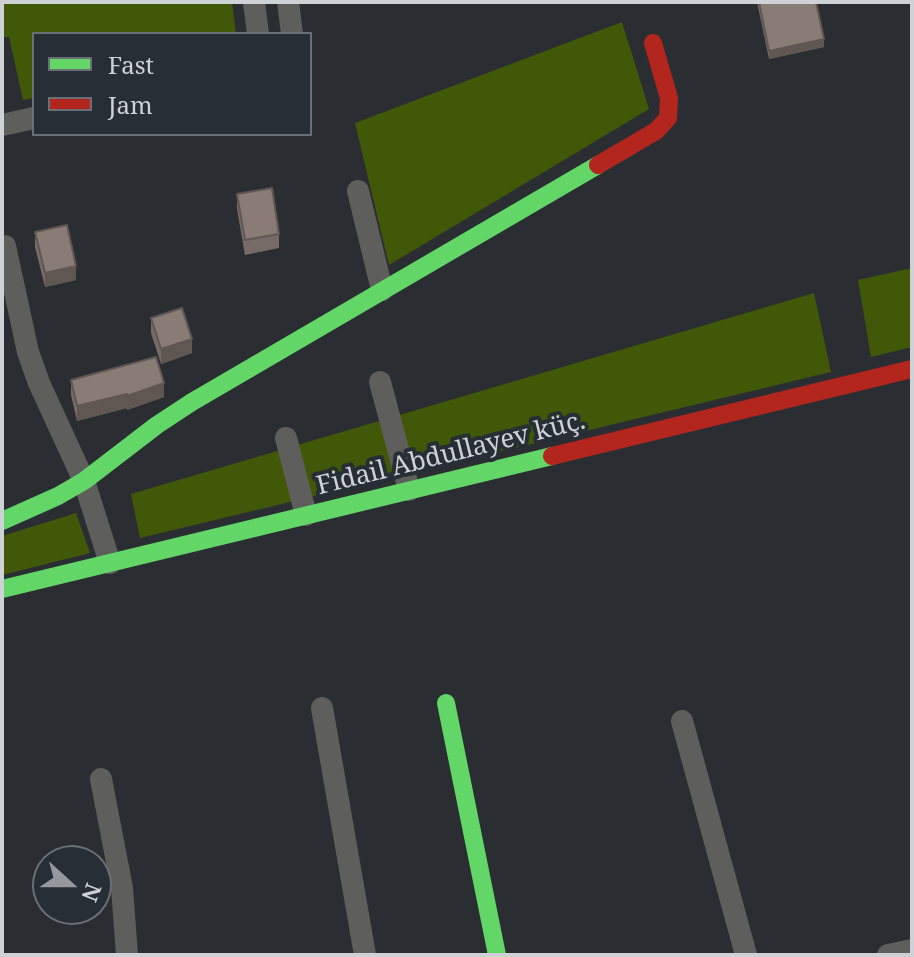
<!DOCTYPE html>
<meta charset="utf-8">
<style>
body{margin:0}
#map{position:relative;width:914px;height:957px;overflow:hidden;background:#2a2e32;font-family:"Noto Serif",serif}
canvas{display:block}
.frame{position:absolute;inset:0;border:4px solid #ced2d7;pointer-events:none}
.legend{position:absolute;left:32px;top:32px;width:280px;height:104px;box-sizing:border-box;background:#272e35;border:2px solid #6a7076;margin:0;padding:10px 14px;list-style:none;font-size:24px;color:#ced2d7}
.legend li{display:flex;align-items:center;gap:16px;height:40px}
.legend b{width:40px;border:2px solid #6a7076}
.north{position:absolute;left:32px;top:845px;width:80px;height:80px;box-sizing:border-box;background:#272e35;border:2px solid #6a7076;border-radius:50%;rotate:111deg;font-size:22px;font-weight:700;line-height:32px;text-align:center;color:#ced2d7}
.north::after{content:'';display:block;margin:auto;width:28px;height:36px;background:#95999d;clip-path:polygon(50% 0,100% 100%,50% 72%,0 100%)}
</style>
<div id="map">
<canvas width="914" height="957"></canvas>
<div class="frame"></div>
<ul class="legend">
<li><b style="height:10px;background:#63d668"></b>Fast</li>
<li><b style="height:10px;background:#b3261e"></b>Jam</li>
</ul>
<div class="north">N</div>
</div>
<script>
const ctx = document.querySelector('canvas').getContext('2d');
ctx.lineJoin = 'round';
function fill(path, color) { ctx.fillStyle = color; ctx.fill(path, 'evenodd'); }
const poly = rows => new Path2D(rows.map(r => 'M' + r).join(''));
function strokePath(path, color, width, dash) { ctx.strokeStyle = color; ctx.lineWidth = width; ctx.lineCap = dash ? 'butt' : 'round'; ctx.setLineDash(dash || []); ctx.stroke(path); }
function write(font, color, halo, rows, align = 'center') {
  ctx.font = font + ' "Noto Serif",serif'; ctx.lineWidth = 8; ctx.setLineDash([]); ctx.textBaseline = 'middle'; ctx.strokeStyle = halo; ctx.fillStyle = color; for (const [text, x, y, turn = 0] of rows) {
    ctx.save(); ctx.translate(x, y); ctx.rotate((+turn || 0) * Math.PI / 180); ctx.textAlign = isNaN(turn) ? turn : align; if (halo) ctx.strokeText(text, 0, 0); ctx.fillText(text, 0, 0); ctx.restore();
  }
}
const green = poly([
 [2,2,232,2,236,34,34,34,34,98,23,100,9,37,2,37],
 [622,22,649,109,389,265,355,123],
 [912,268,912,347,871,357,858,280],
 [814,293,831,372,140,538,131,494],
 [76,513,90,553,2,575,2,536]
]);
const street = poly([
 [254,2,258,34],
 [288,2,292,34],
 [2,125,34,118],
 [358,191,382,290],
 [5,246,28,352,39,383,84,481,110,563],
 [380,382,409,490],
 [286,438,306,515],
 [322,708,365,955],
 [682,721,746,955],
 [101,779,122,888,127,955],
 [888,955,912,950]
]);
const fast = poly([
 [2,521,58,496,84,481,157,425,192,402,598,165],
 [2,589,552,456],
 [446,703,497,955]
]);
const jam = poly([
 [598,165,656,131,668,118,669,98,653,43],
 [552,456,912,369]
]);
const wall = poly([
 [757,2,816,2,824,47,769,59],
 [237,194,279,234,279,248,245,255,237,209],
 [35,232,76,280,45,287,35,247],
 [151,318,192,353,161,364,151,333],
 [71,380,164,397,127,410,127,408,77,421,71,395]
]);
const shadedWall = poly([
 [824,39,824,47,769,59,769,51],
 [76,266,76,280,45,287,45,273],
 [192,339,192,353,161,364,161,349],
 [164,383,164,397,127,410,127,396],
 [127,394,127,408,77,421,77,406]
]);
const building = poly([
 [759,2,816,2,824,39,769,51,759,2],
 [272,188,279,234,245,240,237,194,272,188],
 [67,225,76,266,45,273,35,232,67,225],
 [182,308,192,339,161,349,151,318,182,308],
 [156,357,164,383,127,396,127,394,77,406,71,380,156,357]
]);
const streetNames = [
 ["Fidail Abdullayev küç.",451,454,-14]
];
fill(green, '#405807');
strokePath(street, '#5e5e5d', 22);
strokePath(fast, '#63d668', 18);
strokePath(jam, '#b3261e', 18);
fill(wall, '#766b66');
fill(shadedWall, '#605753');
fill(building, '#897c77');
strokePath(building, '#605753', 2);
write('26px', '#ced2d7', '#272e35', streetNames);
</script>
